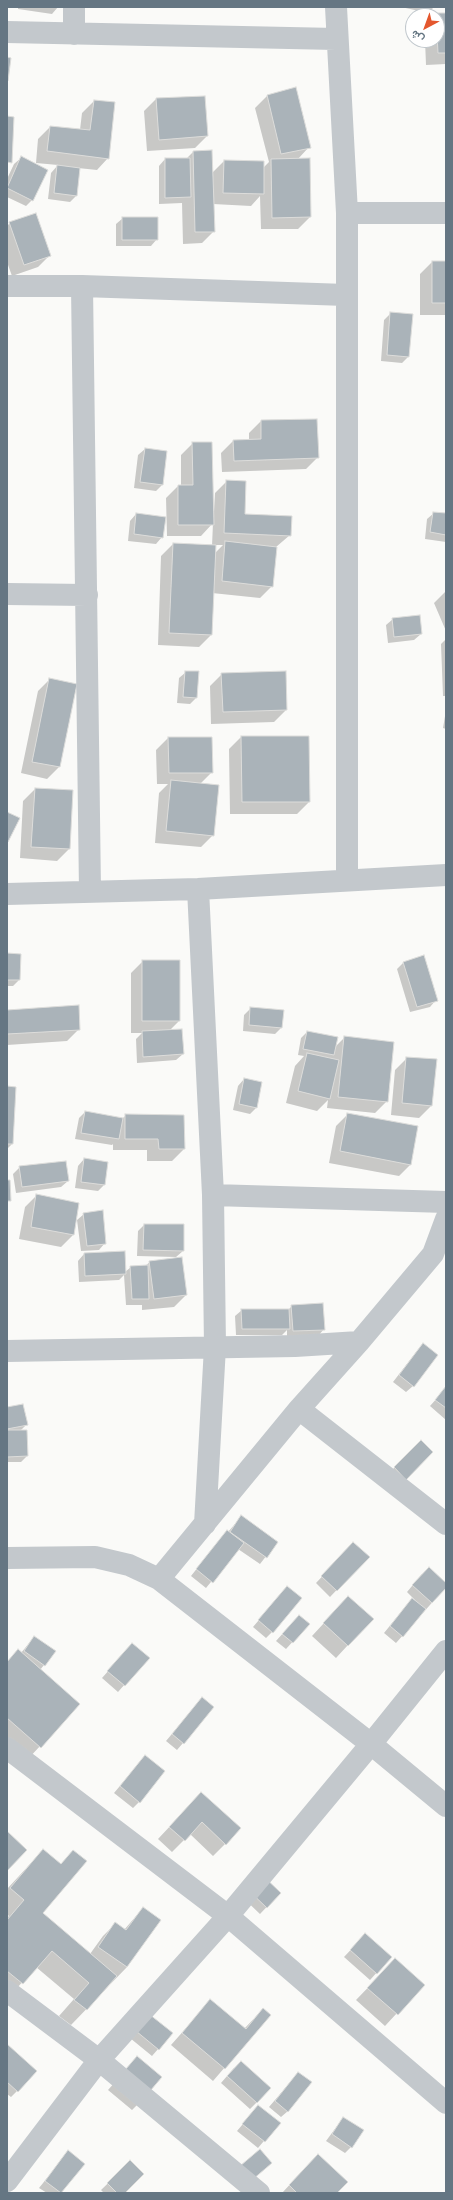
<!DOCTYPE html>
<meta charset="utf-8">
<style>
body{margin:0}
#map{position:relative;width:453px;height:2200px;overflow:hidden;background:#fafaf8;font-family:"Varela Round",Vazirmatn,sans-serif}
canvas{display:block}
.frame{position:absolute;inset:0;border:8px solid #657683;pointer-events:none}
.north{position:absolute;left:405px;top:8px;width:40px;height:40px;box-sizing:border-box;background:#fff;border:1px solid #c1c8cd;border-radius:50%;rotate:221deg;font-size:11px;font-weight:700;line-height:16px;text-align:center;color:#657683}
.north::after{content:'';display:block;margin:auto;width:14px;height:18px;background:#e4572e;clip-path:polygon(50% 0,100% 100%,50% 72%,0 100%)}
</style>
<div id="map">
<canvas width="453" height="2200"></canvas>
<div class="frame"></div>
<div class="north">ش</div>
</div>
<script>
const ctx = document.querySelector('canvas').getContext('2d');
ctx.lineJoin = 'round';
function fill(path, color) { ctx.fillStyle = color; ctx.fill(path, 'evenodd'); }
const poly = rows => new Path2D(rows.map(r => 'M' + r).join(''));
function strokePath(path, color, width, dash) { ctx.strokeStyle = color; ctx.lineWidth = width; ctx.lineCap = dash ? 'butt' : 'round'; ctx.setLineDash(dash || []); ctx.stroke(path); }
const shadow = poly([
 [18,7,58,7,52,14,18,9],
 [401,7,434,7,428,13],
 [437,14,446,14,446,64,426,65,425,40,437,40,437,16,435,16],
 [295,88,309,147,298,159,310,217,298,229,261,229,260,196,251,206,213,204,214,231,202,243,183,244,182,203,159,204,159,166,165,159,186,159,193,152,212,173,224,161,263,168,269,162,255,108,267,96],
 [156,99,207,136,195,148,147,151,144,111],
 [94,101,108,158,97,170,78,168,76,196,70,202,48,199,51,173,58,165,36,163,38,139,50,127,80,130,82,113],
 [21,158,32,200,26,206,7,197,7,179,14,164],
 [123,218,157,239,151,246,116,246,116,224],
 [10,223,50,255,38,267,12,276,7,262,7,226],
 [432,262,446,262,446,315,420,315,420,274],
 [391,313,408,357,402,363,381,361,384,320],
 [316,420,318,457,306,469,222,472,221,453,233,441,249,441,249,433,261,421],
 [193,443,212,511,214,511,215,493,227,481,244,515,290,535,276,547,272,586,260,598,212,593,211,635,199,647,158,645,161,556,173,544,212,546,213,523,201,536,167,536,166,498,178,486,181,486,181,455],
 [215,545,223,545,214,554],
 [145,449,166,452,162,485,156,491,134,488,138,455],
 [434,513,446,514,446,542,425,539,427,519],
 [136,514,162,537,156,544,128,541,130,521],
 [446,591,446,631,434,603],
 [393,619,421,634,414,640,388,643,386,625],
 [446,639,446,696,443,696,441,644],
 [186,672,196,698,190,704,177,703,179,678],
 [222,674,286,710,274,722,211,724,210,686],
 [50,679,59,767,47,779,21,773,38,691],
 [446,710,446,729,443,728],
 [241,737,309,802,297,814,230,814,229,749],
 [168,738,212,772,200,784,213,835,201,847,155,843,159,793,168,784,157,784,156,750],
 [35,789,72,791,69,849,57,861,20,858,23,801],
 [7,954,19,980,13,986,7,986],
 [143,961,179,1021,170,1030,183,1054,176,1060,137,1063,136,1039,142,1033,131,1033,131,973],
 [403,963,436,1000,430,1007,410,1012,397,969],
 [251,1008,281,1028,275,1034,243,1031,244,1015],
 [7,1011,79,1029,67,1041,7,1045],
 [307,1032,334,1048,345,1037,387,1101,375,1113,327,1108,328,1100,317,1111,286,1103,295,1066,304,1056,298,1055,301,1038],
 [407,1058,431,1106,419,1118,391,1115,395,1070],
 [244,1079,261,1083,256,1108,250,1114,233,1110,238,1086],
 [7,1087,15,1088,12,1144,7,1149],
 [85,1112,122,1119,126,1115,184,1149,172,1161,147,1161,147,1150,113,1150,113,1144,112,1145,75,1139,79,1118],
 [348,1114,411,1164,399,1176,329,1163,336,1126],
 [84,1159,104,1185,98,1191,75,1188,78,1166],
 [20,1167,68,1181,61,1187,16,1193,13,1174],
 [37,1195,78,1203,73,1235,61,1247,19,1239,25,1207],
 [84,1214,105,1243,99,1250,81,1251,77,1220],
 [144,1225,183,1251,176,1257,137,1256,138,1231],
 [84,1254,125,1272,131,1267,145,1266,150,1262,186,1295,174,1307,142,1310,142,1305,126,1305,124,1275,119,1280,79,1282,78,1261],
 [292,1306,324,1329,318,1336,287,1337,287,1330,282,1335,236,1335,235,1316,242,1310,288,1310],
 [417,1351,413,1386,406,1392,393,1382],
 [446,1388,446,1420,430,1406],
 [7,1408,27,1424,20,1431,27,1456,21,1462,7,1462],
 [421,1441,399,1485,388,1474],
 [241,1517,277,1542,260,1564,238,1549,206,1588,191,1576,221,1538,227,1531,228,1532],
 [353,1544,368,1557,330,1597,316,1583],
 [422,1574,446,1584,446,1587,396,1643,384,1633,406,1606,418,1603,407,1592],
 [281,1594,272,1632,266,1638,253,1627],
 [348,1597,372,1619,336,1658,312,1636],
 [293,1622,308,1625,286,1649,276,1641],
 [34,1637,44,1665,40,1670,79,1704,28,1759,7,1740,7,1662,18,1650,21,1653],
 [126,1651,148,1658,118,1692,102,1678],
 [202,1698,213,1708,177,1750,166,1741],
 [145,1756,139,1802,133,1808,114,1793],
 [201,1793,225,1844,213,1856,190,1834,172,1852,158,1839],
 [43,1850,60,1865,73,1851,42,1913,90,1954,103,1936,115,1924,124,1930,143,1908,159,1920,127,1967,71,2025,59,2016,74,1999,36,1967,7,1999,7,1918,9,1916,7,1914,7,1889],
 [238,1893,280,1893,260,1914],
 [359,1941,390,1958,370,1980,344,1957],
 [383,1972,423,1985,385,2026,356,2000],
 [210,2001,244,2029,263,2009,270,2015,213,2081,171,2045],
 [149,2015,172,2033,152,2056,130,2038],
 [7,2046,17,2091,11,2097,7,2094],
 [131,2064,138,2104,132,2110,108,2090],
 [234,2068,257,2102,250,2109,221,2083],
 [298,2073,288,2111,281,2117,269,2107],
 [258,2106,279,2123,258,2148,237,2131],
 [343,2118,351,2147,345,2153,326,2141],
 [68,2152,83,2164,61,2193,47,2193,39,2188],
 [130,2162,124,2193,104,2193,101,2190],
 [306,2167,336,2193,282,2193]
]);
const building = poly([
 [436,13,446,13,446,53,438,53,436,13],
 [7,57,11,58,8,81,7,80,7,57],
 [296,87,311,148,281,154,267,95,296,87],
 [205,96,208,136,159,140,156,98,205,96],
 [94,100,115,102,109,159,47,151,50,126,90,130,94,100],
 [7,116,14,117,12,163,7,162,7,116],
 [212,150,215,232,195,232,193,151,212,150],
 [21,156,48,170,33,201,7,188,21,156],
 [165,158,190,158,191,197,165,198,165,158],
 [310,158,311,217,272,218,271,159,310,158],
 [224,160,264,161,264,194,223,193,224,160],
 [57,165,80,168,77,196,54,193,57,165],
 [36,213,51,256,24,265,9,222,36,213],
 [122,217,158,217,158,240,122,240,122,217],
 [432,261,446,261,446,303,432,303,432,261],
 [390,312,413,314,409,357,387,355,390,312],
 [317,419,319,458,234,461,233,440,261,439,261,420,317,419],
 [192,442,212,442,214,525,178,525,178,485,193,485,192,442],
 [145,448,167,451,163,485,140,482,145,448],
 [226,480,246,481,245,514,292,516,291,536,224,533,226,480],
 [433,512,446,513,446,535,430,532,433,512],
 [136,513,166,517,163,538,134,534,136,513],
 [225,541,277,547,273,587,222,581,225,541],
 [173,543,216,545,212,635,169,633,173,543],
 [420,615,422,634,394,637,392,618,420,615],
 [185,671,199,671,197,698,183,697,185,671],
 [286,671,287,710,223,712,221,673,286,671],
 [49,678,77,684,60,767,32,762,49,678],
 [241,736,309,736,310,802,242,802,241,736],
 [168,737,212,737,213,773,169,773,168,737],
 [171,780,219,785,214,836,166,831,171,780],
 [35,788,73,790,70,849,31,847,35,788],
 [7,812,20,818,8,842,7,842,7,812],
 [7,953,21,954,20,980,7,980,7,953],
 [424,955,438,1001,417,1007,403,962,424,955],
 [142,960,180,960,180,1021,142,1021,142,960],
 [79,1005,80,1030,7,1034,7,1010,79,1005],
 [250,1007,284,1010,282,1028,249,1025,250,1007],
 [182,1029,184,1054,143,1057,142,1031,182,1029],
 [307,1031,338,1037,334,1055,303,1049,307,1031],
 [344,1036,394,1042,388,1102,338,1097,344,1036],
 [307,1053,339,1060,330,1099,298,1091,307,1053],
 [406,1057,437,1059,432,1106,402,1103,406,1057],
 [244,1078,262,1082,257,1108,239,1104,244,1078],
 [7,1086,16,1087,13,1144,7,1144,7,1086],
 [85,1111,123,1118,119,1139,81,1133,85,1111],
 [347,1113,418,1126,411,1165,340,1151,347,1113],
 [125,1114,184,1115,185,1149,159,1149,158,1139,125,1139,125,1114],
 [84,1158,108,1162,105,1185,81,1182,84,1158],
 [66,1161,69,1181,22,1187,19,1166,66,1161],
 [7,1180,10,1180,11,1201,7,1201,7,1180],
 [36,1194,79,1203,74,1235,31,1227,36,1194],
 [103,1210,106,1244,87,1246,83,1213,103,1210],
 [144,1224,184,1224,184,1251,143,1250,144,1224],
 [125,1251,126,1274,85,1276,84,1253,125,1251],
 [182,1257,187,1295,154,1299,149,1261,182,1257],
 [148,1265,149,1299,132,1299,130,1266,148,1265],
 [323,1303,325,1330,293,1331,291,1305,323,1303],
 [241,1309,289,1309,290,1329,242,1329,241,1309],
 [423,1343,438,1355,414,1387,399,1375,423,1343],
 [446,1386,446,1408,435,1400,446,1386],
 [23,1404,28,1425,7,1429,7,1407,23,1404],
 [7,1430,27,1430,28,1456,7,1457,7,1430],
 [421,1440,433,1452,406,1480,394,1467,421,1440],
 [241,1515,278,1542,267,1558,230,1532,241,1515],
 [227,1530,244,1543,213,1583,196,1569,227,1530],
 [353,1542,370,1557,337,1591,321,1576,353,1542],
 [429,1567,446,1583,446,1588,432,1603,412,1585,429,1567],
 [287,1586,302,1598,273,1633,258,1620,287,1586],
 [348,1596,374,1619,348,1646,323,1623,348,1596],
 [412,1598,426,1609,403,1637,390,1626,412,1598],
 [299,1615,310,1624,293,1643,282,1634,299,1615],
 [34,1636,56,1651,45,1666,24,1651,34,1636],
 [132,1643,150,1658,125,1686,107,1671,132,1643],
 [18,1649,80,1704,41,1748,7,1718,7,1662,18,1649],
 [202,1697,214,1707,184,1744,172,1734,202,1697],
 [145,1755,165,1771,140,1803,120,1786,145,1755],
 [201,1792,241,1828,226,1845,202,1822,185,1841,169,1827,201,1792],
 [7,1831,27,1850,7,1871,7,1831],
 [43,1849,61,1864,73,1850,87,1861,43,1913,117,1976,87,2010,74,2000,89,1983,52,1951,23,1984,7,1971,7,1920,24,1900,10,1888,43,1849],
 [258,1871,281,1893,267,1908,244,1886,258,1871],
 [143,1907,161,1920,127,1967,98,1947,115,1922,126,1930,143,1907],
 [365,1933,392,1957,377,1974,350,1950,365,1933],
 [395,1958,425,1985,398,2015,367,1988,395,1958],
 [210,1999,246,2029,263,2008,271,2015,225,2069,182,2033,210,1999],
 [149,2014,173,2033,159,2050,136,2031,149,2014],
 [7,2044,37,2071,18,2092,7,2082,7,2044],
 [137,2056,162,2077,139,2104,114,2083,137,2056],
 [241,2061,271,2088,257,2103,227,2076,241,2061],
 [298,2072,312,2082,288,2112,275,2101,298,2072],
 [258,2105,281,2123,265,2142,242,2124,258,2105],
 [343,2117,364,2130,352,2148,332,2134,343,2117],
 [260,2149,272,2163,245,2186,233,2172,260,2149],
 [68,2150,85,2164,61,2193,45,2181,68,2150],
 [318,2154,348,2182,337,2193,297,2193,289,2185,318,2154],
 [130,2160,144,2174,125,2193,117,2193,107,2183,130,2160]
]);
const street = poly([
 [336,7,347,213,347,879],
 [7,32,336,39],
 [74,34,74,7],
 [347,213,446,213],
 [7,286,82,286,346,295],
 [82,286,90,891],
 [7,594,87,595],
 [198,889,213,1195,215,1347,205,1524],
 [7,894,198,889,446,875],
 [213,1195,446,1202],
 [7,1351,295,1346,359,1342],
 [299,1409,446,1524],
 [7,1558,95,1557,129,1565,159,1579,371,1744,446,1806],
 [159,1579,299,1409,359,1342,433,1254,446,1219],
 [7,1748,228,1916,446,2103],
 [7,1991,99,2060,259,2193],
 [7,2181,99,2060,228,1916,371,1744,446,1651]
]);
fill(shadow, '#0003');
fill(building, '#aab3b9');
strokePath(building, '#dcdcda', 1);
strokePath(street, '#c3c8cc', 22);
</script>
